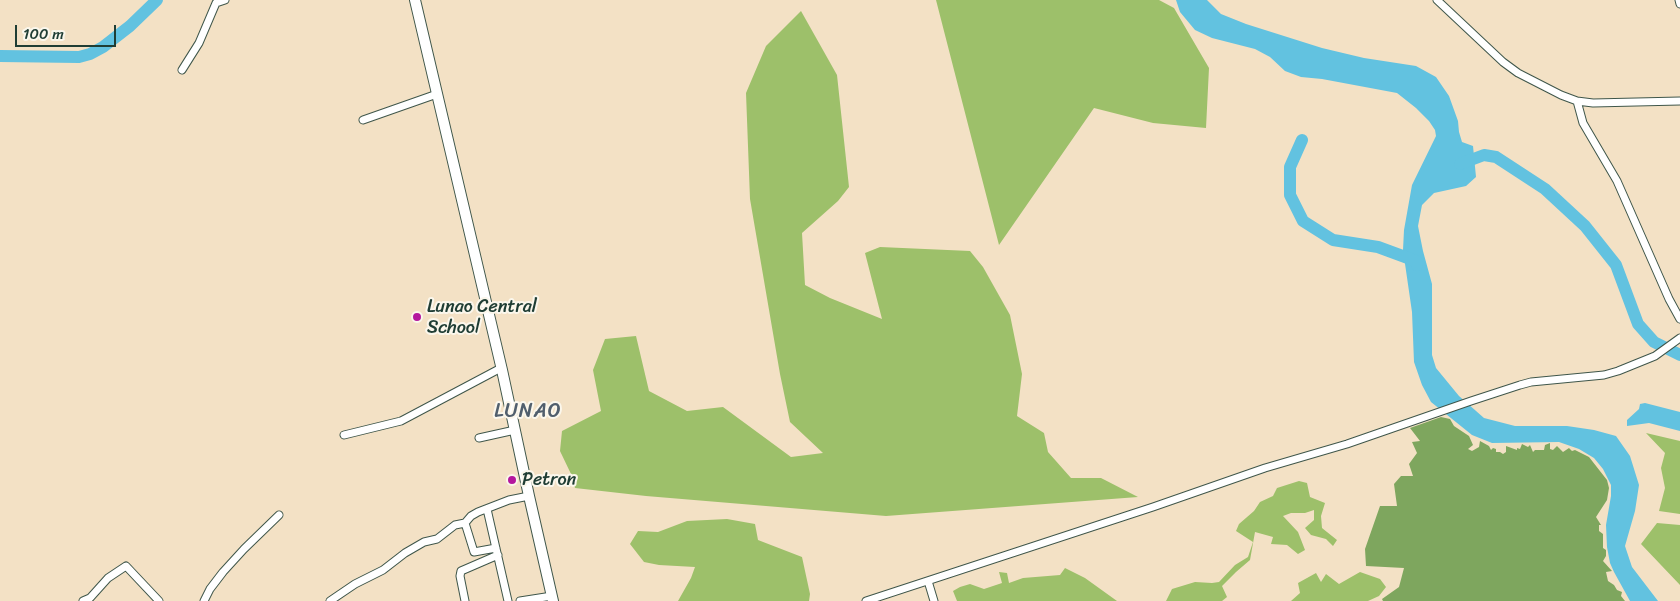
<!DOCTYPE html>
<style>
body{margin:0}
#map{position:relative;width:1680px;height:601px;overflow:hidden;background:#f3e1c5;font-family:Sriracha,sans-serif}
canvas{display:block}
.scale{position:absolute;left:15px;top:25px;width:101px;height:22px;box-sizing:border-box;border:2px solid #1f3d34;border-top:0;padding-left:6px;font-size:15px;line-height:18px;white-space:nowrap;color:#1f3d34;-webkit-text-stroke:4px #fbf7ec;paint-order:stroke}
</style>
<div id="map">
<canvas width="1680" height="601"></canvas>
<div class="scale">100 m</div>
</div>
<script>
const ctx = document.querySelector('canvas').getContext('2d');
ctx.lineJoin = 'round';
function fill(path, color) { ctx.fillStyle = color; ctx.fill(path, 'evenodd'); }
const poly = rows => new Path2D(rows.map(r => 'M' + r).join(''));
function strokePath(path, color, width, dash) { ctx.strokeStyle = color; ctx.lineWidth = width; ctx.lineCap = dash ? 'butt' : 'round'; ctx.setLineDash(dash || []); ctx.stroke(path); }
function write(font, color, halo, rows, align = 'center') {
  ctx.font = font + ' Sriracha,sans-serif'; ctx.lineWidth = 4; ctx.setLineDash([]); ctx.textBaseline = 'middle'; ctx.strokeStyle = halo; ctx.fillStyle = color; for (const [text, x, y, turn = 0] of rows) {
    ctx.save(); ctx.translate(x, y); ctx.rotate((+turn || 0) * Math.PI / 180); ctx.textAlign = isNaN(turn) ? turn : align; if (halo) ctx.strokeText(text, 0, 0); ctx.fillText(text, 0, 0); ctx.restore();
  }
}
const green = poly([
 [936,0,1159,0,1174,8,1209,68,1206,128,1153,123,1094,108,999,245],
 [801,11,837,75,849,187,838,201,802,233,805,285,830,298,882,319,865,253,880,247,970,251,983,267,1010,315,1022,374,1017,416,1044,433,1048,452,1071,478,1101,478,1138,497,886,516,646,496,575,488,571,474,560,451,562,431,601,411,593,370,605,339,636,336,649,391,687,411,723,407,791,457,823,453,790,422,780,374,750,199,746,93,766,46],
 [1646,433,1680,441,1680,514,1659,511,1665,488,1661,468,1665,453],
 [1299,481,1307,483,1310,497,1325,503,1321,516,1322,528,1337,540,1333,546,1326,539,1311,535,1305,528,1314,520,1314,510,1305,513,1291,513,1283,516,1298,532,1305,550,1298,554,1287,545,1271,544,1273,537,1255,532,1250,560,1236,572,1222,586,1227,597,1222,601,1166,601,1172,589,1195,582,1212,583,1219,582,1235,565,1248,557,1253,542,1236,531,1239,524,1254,511,1260,502,1273,496,1277,488],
 [727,519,755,524,758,540,802,557,810,594,809,601,678,601,691,578,695,567,659,565,644,562,630,544,638,531,658,532,687,521],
 [1657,523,1680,525,1680,585,1641,544],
 [1065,568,1085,578,1117,601,957,601,953,591,960,587,970,584,984,589,1002,583,999,572,1007,573,1009,583,1023,578,1060,575],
 [1360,572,1380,579,1386,587,1379,596,1368,601,1291,601,1300,593,1298,583,1316,573,1321,582,1326,574,1339,584]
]);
const forest = poly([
 [1441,417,1450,419,1454,426,1469,436,1473,445,1468,449,1472,451,1479,447,1480,441,1489,446,1491,450,1493,448,1496,449,1496,452,1500,452,1503,454,1506,452,1506,446,1517,450,1517,448,1520,449,1522,444,1528,447,1530,445,1533,452,1535,450,1544,450,1545,445,1550,443,1550,449,1553,450,1557,446,1563,452,1569,448,1572,451,1575,450,1589,457,1607,480,1609,488,1607,500,1596,517,1601,525,1599,525,1599,531,1603,534,1603,548,1606,550,1606,556,1603,561,1612,571,1606,572,1608,581,1614,585,1617,590,1622,592,1621,596,1625,601,1383,601,1382,599,1399,587,1404,568,1366,566,1365,549,1380,506,1397,506,1394,484,1401,476,1413,476,1409,464,1417,453,1412,442,1420,441,1410,428]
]);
const water = poly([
 [1176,0,1207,0,1221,14,1246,24,1322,48,1364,58,1416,66,1436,77,1449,96,1458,121,1459,132,1462,142,1473,146,1476,177,1466,186,1434,193,1422,205,1418,226,1423,251,1432,284,1432,355,1436,368,1459,396,1484,418,1515,426,1567,426,1594,430,1616,436,1630,456,1639,485,1635,511,1625,546,1632,567,1658,601,1630,601,1614,572,1610,563,1607,547,1606,525,1611,496,1611,485,1603,469,1594,458,1579,449,1559,442,1492,443,1472,435,1431,402,1422,385,1414,362,1412,312,1403,250,1404,230,1412,185,1436,136,1435,130,1429,121,1416,108,1397,93,1322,79,1301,77,1285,71,1270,57,1255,49,1212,38,1195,30,1180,12],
 [1645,403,1680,412,1680,431,1649,423,1627,426,1627,420,1639,409,1640,404]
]);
const river = poly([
 [0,56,79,57,90,54,103,47,130,26,157,0],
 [1302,140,1290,167,1290,195,1303,221,1333,240,1378,247,1416,261,1417,265],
 [1460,164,1484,155,1496,157,1545,189,1585,226,1616,265,1638,324,1654,342,1680,355]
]);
const minor = poly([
 [1437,0,1503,62,1518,73,1561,95,1577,101,1593,103,1680,101],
 [1679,0,1680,4],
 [182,70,199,43,216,3,225,0],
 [1577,101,1583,123,1617,181,1669,299,1680,319],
 [363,120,437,94],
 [344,435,401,421,501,368],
 [479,438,515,430],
 [487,509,508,601],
 [496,548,474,552,465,523,471,516,478,512,509,500,529,496],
 [928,581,934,601],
 [83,601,90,598,108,578,126,566,159,601],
 [204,601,210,589,223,572,244,549,279,515],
 [330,601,355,584,383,570,405,553,424,542,437,539,455,525,465,523],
 [465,601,460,576,461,571,498,555],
 [520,601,552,596],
 [866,601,1153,507,1265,468,1347,444,1471,401,1520,385,1531,382,1604,375,1618,371,1655,356,1680,338]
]);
const highway = poly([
 [415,0,502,370,529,496,553,601]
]);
const markers = [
 [417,317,5,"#b5179e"],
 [512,480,5,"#b5179e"]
];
const poiNames = [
 ["Lunao Central",427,307],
 ["School",427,328],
 ["Petron",522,480]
];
const quarterNames = [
 ["LUNAO",528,412]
];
fill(green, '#9dc06a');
fill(forest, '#7ea65e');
fill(water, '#62c2e0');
strokePath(river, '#62c2e0', 12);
strokePath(minor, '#3f564a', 9);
strokePath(highway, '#3f564a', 12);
strokePath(minor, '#fff', 7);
strokePath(highway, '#fff', 10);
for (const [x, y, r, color] of markers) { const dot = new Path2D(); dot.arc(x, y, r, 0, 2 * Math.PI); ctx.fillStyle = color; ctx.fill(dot); strokePath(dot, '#fbf7ec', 2); }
write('18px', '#1f3d34', '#fbf7ec', poiNames, 'left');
ctx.letterSpacing = '1px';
write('20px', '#515f6d', '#fbf7ec', quarterNames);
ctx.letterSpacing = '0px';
</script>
